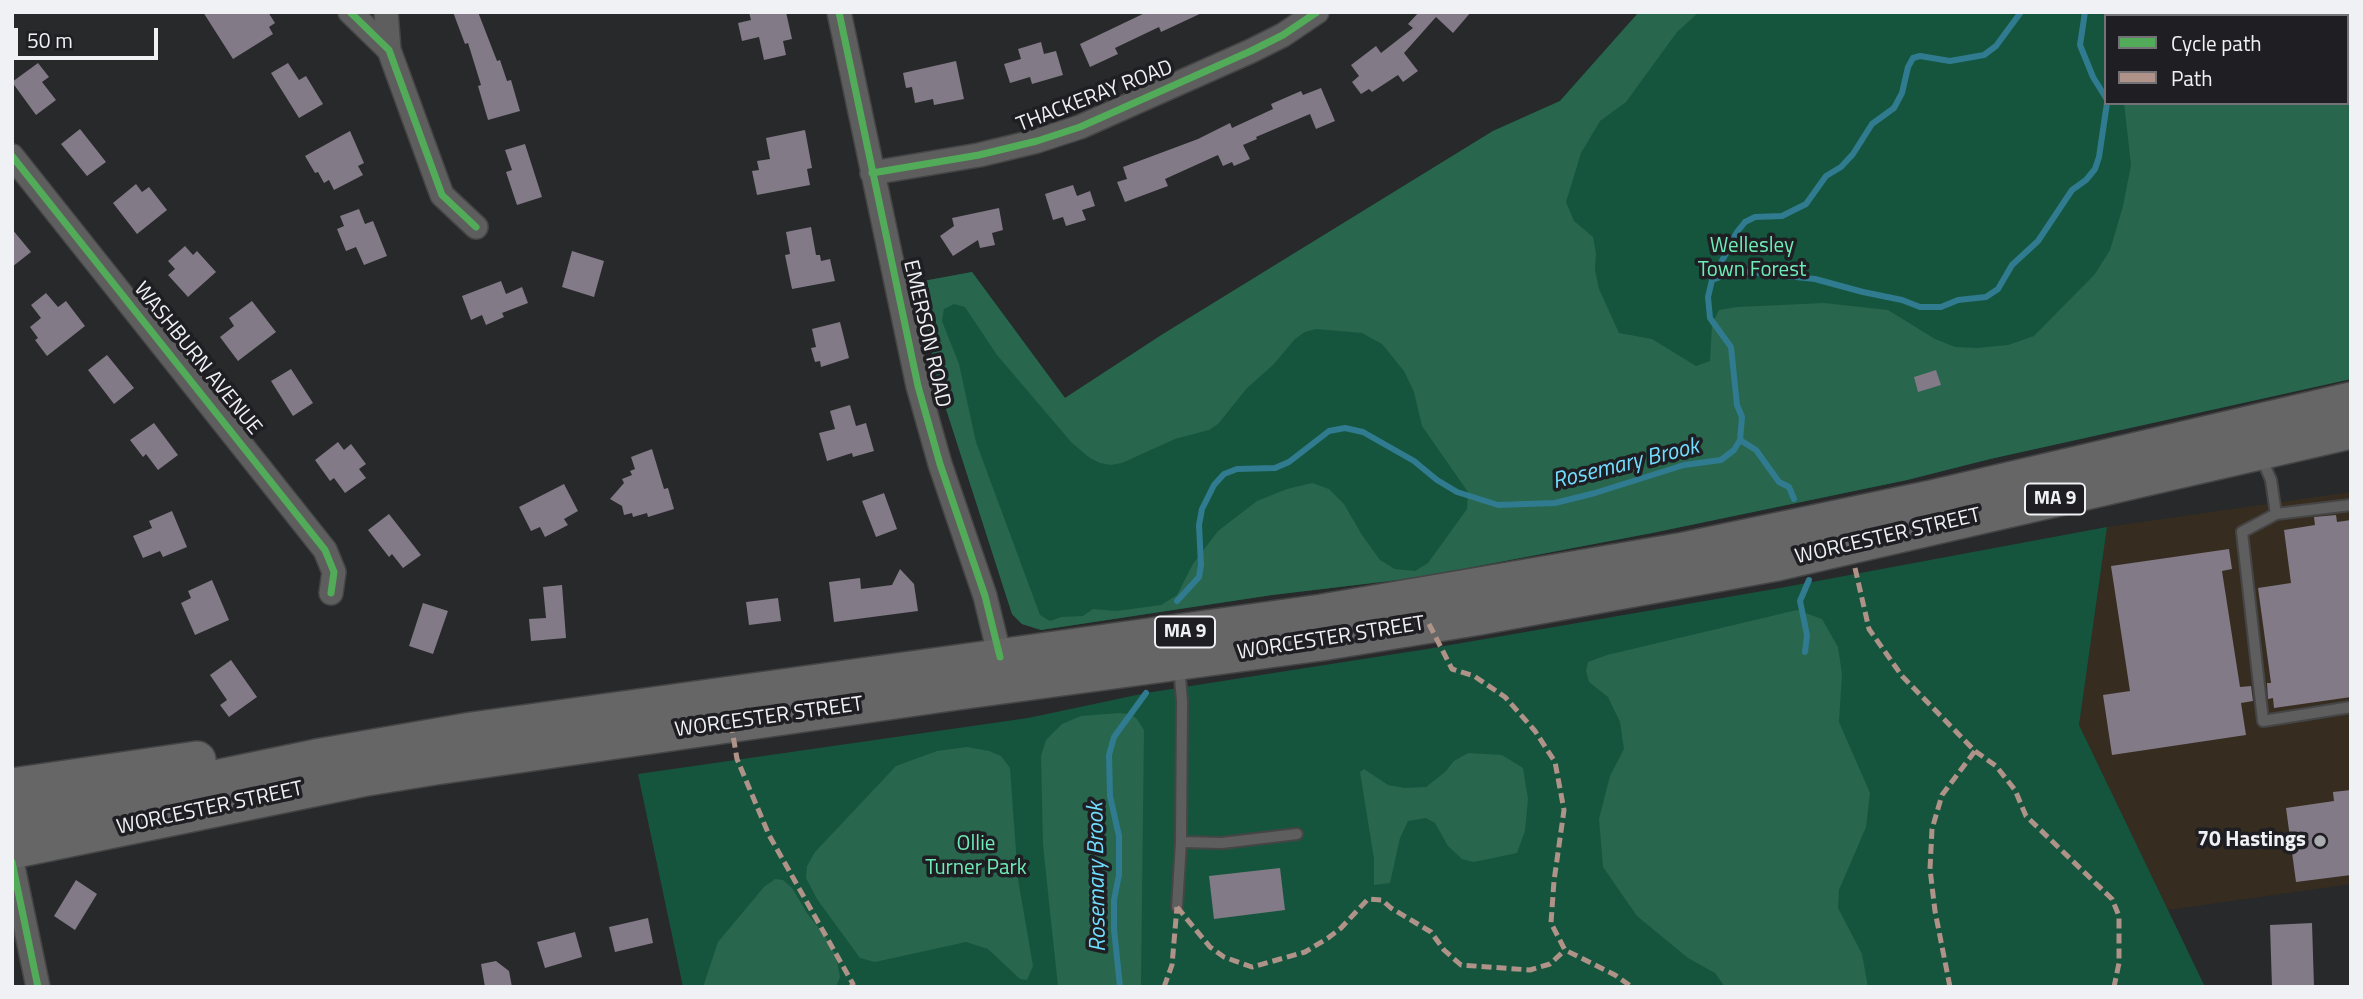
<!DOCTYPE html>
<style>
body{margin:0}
#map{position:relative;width:2363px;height:999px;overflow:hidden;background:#28292b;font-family:"Titillium Web",sans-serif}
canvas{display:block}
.frame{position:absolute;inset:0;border:14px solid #f0f1f4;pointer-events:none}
.legend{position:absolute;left:2104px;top:14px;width:245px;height:91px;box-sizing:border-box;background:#1e1e23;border:2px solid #727277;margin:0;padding:9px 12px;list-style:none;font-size:21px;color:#f0f1f4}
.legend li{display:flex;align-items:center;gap:14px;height:35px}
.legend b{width:35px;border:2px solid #727277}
.scale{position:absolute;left:14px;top:28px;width:144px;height:32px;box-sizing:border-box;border:4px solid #f0f1f4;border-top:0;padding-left:9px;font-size:21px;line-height:24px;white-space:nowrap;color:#f0f1f4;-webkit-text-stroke:5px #1e1e23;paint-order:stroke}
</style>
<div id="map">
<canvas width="2363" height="999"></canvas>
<div class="frame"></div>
<ul class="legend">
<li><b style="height:9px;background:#51ab58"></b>Cycle path</li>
<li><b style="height:9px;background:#af9288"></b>Path</li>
</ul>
<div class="scale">50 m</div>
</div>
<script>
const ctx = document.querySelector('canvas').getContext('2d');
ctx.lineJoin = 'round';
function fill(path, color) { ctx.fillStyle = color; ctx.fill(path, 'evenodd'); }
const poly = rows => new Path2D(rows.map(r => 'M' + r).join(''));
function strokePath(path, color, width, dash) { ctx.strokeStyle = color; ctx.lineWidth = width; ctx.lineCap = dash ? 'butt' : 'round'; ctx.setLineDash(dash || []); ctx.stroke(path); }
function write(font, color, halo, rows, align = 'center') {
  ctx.font = font + ' "Titillium Web",sans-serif'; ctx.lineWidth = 7; ctx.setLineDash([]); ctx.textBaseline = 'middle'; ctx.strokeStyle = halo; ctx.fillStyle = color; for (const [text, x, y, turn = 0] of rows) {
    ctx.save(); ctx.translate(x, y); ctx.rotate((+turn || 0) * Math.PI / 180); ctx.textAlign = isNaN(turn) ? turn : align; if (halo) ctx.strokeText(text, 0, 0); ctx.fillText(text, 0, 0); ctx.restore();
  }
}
const commercial = poly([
 [2351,492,2351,884,2168,910,2079,725,2107,527]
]);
const green = poly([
 [1639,12,2351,12,2351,379,1990,459,1907,480,1652,533,1415,578,1272,595,1041,630,1022,624,1012,614,938,384,918,282,972,272,1065,398,1163,334,1493,131,1560,101],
 [2106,16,2347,16,2347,103,2106,103],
 [2107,527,2079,725,2205,987,683,987,638,774,1028,718,1146,693,1427,649,1780,588]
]);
const forest = poly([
 [1639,12,1699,12,1677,32,1626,102,1600,121,1581,153,1566,202,1574,221,1593,237,1596,253,1595,270,1599,289,1619,333,1652,339,1696,366,1710,361,1712,324,1719,310,1737,307,1824,303,1888,310,1935,339,1955,347,1977,348,2008,345,2034,336,2095,274,2110,250,2123,206,2131,165,2124,103,2347,103,2347,16,2119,16,2119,12,2351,12,2351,379,1990,459,1907,480,1652,533,1415,578,1272,595,1041,630,1022,624,1012,614,938,384,918,282,972,272,1065,398,1163,334,1493,131,1560,101],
 [954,304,965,307,997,355,1072,443,1090,458,1100,463,1111,465,1122,463,1175,439,1209,430,1218,424,1247,388,1273,365,1295,339,1305,332,1316,329,1362,333,1382,344,1404,371,1414,392,1422,426,1468,492,1467,509,1428,563,1415,571,1395,569,1380,560,1362,535,1344,504,1329,489,1312,483,1287,489,1257,501,1218,531,1193,564,1177,595,1161,605,1116,611,1093,609,1083,616,1061,617,1050,621,1040,615,976,442,959,364,942,321,944,309],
 [1797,610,1822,619,1838,647,1842,674,1839,722,1870,793,1866,827,1839,890,1838,908,1862,954,1868,987,1725,987,1715,973,1688,958,1637,916,1603,867,1599,819,1610,776,1624,749,1620,722,1608,697,1589,682,1586,671,1588,662,1607,655],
 [1119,713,1130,714,1137,719,1144,730,1141,987,1058,987,1043,845,1041,756,1046,740,1062,724,1081,716],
 [967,747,989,751,1001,756,1010,768,1018,879,1033,966,1027,980,1020,979,988,949,966,942,875,962,860,958,817,899,806,878,807,866,815,852,896,766,937,751],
 [1468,753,1502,755,1523,768,1528,799,1525,831,1517,853,1474,862,1462,859,1448,846,1435,823,1426,818,1408,821,1400,838,1390,883,1374,885,1374,859,1360,772,1364,769,1388,785,1405,788,1426,787,1445,772,1454,761],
 [775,879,783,880,792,888,807,913,825,936,836,956,840,977,836,987,703,987,718,942,764,887]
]);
const stream = poly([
 [2085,12,2080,45,2093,77,2106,98],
 [1712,280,1729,274,1748,272,1815,279,1863,292,1902,300,1920,307,1941,307,1958,300,1986,297,1998,289,2012,265,2038,241,2072,190,2086,180,2095,169,2099,157,2107,103],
 [1740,440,1756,450,1779,482,1789,487,1794,499],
 [1177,601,1199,577,1201,565,1199,525,1202,509,1214,485,1224,474,1237,469,1275,468,1289,462,1329,431,1345,428,1363,432,1414,461,1437,480,1457,492,1498,505,1555,503,1595,493,1684,465,1721,460,1734,450,1740,440,1742,417,1737,405,1731,347,1710,318,1708,297,1712,280,1737,232,1745,222,1755,217,1782,216,1806,204,1826,176,1841,167,1853,154,1872,124,1894,108,1902,93,1908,67,1913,58,1920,56,1950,61,1984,55,1996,46,2021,12],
 [1805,652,1807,635,1800,601,1809,580],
 [1120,987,1114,929,1114,900,1119,875,1119,836,1110,796,1109,755,1114,737,1146,693]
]);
const building = poly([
 [203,12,268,12,275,23,269,27,273,34,233,59],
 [453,12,478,12,497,61,500,60,507,81,511,80,520,111,488,120,478,86,481,85,468,43,465,44],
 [749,12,786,12,792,39,783,41,786,55,764,60,759,37,742,41,738,23,751,20],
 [1147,12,1204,12,1161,32,1159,27,1115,48,1118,54,1090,67,1080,44],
 [1419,12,1471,12,1453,33,1436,17,1404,53,1418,71,1403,82,1398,75,1372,92,1369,89,1361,94,1352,82,1359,76,1351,65,1376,46,1381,53,1413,28,1408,24],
 [1041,42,1044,54,1056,51,1063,75,1032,84,1030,77,1010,83,1004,64,1021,59,1018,49],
 [956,61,964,99,934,105,933,99,915,103,912,87,906,88,903,73],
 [38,63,49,77,42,82,56,100,36,115,12,82],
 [288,63,299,80,306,76,323,104,299,118,271,73],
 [1321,88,1335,121,1316,129,1310,114,1256,137,1257,139,1243,145,1250,159,1234,166,1232,162,1223,166,1218,155,1165,179,1168,186,1125,202,1117,182,1127,179,1123,167,1198,139,1230,123,1232,128,1273,109,1271,104,1301,91,1303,95],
 [80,129,106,162,87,176,61,144],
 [805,130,812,168,807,169,810,185,757,195,752,171,759,170,757,161,770,159,766,138],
 [350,131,364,163,358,166,363,175,334,190,329,180,324,183,318,172,315,173,305,156],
 [525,144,542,197,517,205,506,172,512,170,505,150],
 [136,184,142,192,149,187,167,210,137,234,113,203],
 [1073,185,1077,196,1090,191,1095,206,1082,210,1086,220,1066,226,1063,217,1053,220,1045,194],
 [999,208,1003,230,992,233,995,245,980,248,978,240,953,256,940,236,954,226,952,218],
 [359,209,365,224,373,221,387,256,364,265,356,247,346,251,337,229,344,226,340,216],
 [811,227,816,255,820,255,821,261,830,259,835,281,792,289,785,255,790,254,786,232],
 [12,229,31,252,12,267],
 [185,246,193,255,197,251,216,272,188,297,168,275,175,269,168,261],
 [572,251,604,261,594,297,562,287],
 [501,281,506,294,522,287,528,303,502,313,504,317,486,325,482,315,471,320,462,296],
 [46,293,58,307,66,301,85,326,47,356,35,340,38,338,30,327,41,318,31,305],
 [252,301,276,332,238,361,220,337,234,326,229,318],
 [840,322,849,358,821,367,820,361,815,362,811,348,816,347,812,329],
 [107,355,134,388,114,404,88,370],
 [291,369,313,403,293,416,271,381],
 [1936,370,1941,385,1918,392,1914,377],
 [850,405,856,426,866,423,874,451,853,457,852,453,827,461,819,433,835,429,830,411],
 [154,423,178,455,158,470,146,454,143,457,130,440],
 [338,442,344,450,351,444,366,464,359,469,366,478,345,493,334,478,330,481,315,460],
 [652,449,664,489,668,488,674,509,648,517,647,513,633,517,632,513,624,515,622,506,610,499,624,483,622,479,632,475,630,471,635,469,631,457],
 [564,484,578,511,564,519,568,525,545,537,540,527,531,531,519,507],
 [884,493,897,529,876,537,862,501],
 [172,511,187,547,163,557,160,551,143,558,133,536,152,528,149,521],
 [389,514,421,555,403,568,392,554,389,557,368,530],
 [2336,515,2337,522,2351,520,2351,697,2274,708,2273,698,2268,699,2267,683,2271,683,2258,588,2291,583,2284,530,2315,525,2314,517],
 [2229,549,2232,569,2222,571,2240,687,2251,686,2253,701,2241,703,2246,735,2112,755,2103,695,2130,691,2111,566],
 [900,569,914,584,918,611,834,622,829,582,860,578,861,589,892,585],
 [212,580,229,620,195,635,181,603,191,598,188,591],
 [562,585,566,638,531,641,529,619,546,618,543,587],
 [778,598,781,621,749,625,746,602],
 [423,603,448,611,433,654,409,646],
 [231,660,257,697,229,717,220,705,227,700,210,675],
 [2351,790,2351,875,2296,882,2286,808,2334,801,2333,792],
 [1280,868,1285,910,1214,919,1209,876],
 [76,880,97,894,75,930,54,916],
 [648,918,653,943,615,952,609,927],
 [2312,923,2314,987,2272,987,2270,925],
 [575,932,582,957,545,968,537,942],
 [496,961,509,971,512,987,485,987,481,964]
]);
const service = poly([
 [2261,457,2271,480,2276,514],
 [2351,505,2276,514,2242,532,2263,721,2351,707],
 [1181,842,1222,843,1297,834],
 [1177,907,1181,842,1182,701,1179,666]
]);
const minor = poly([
 [350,12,389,50,442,195,476,227],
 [386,12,389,50],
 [839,12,918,386,940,464,985,596,1000,657],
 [12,156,325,550,334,572,331,593],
 [872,173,979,155,1037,141,1080,127,1251,51,1283,35,1317,12],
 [12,862,38,987]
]);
const trunk = poly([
 [12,787,197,760],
 [12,821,316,758,472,731,1322,613,1679,552,1936,498,2351,401],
 [12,850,367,777,435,766,958,691,1321,642,1480,616,1777,562,2351,430]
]);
const quiet = poly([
 [1855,568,1869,629,1902,676,1975,751,1942,795,1932,829,1930,869,1935,911,1950,987],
 [1429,624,1452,669,1474,676,1505,697,1535,731,1555,762,1564,810,1554,881,1551,923,1565,950,1615,975,1632,987],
 [731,723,737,759,769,835,853,984,851,987],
 [1975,751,1996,766,2015,790,2026,816,2112,899,2119,916,2119,963,2114,987],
 [1177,907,1210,947,1224,957,1252,967,1305,952,1328,938,1341,928,1368,899,1382,900,1391,908,1431,932,1444,950,1461,965,1530,970,1550,964,1565,950],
 [1164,987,1172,965,1177,907]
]);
const cycleway = poly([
 [350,12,389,50,442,195,476,227],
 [839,12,918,386,940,464,985,596,1000,657],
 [12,156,325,550,334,572,331,593],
 [872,173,979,155,1037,141,1080,127,1251,51,1283,35,1317,12],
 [12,862,38,987]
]);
const markers = [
 [2320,841,7,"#aaabae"]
];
const shields = [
 [2055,499,60],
 [1185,632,60]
];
const shieldNames = [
 ["MA 9",2055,499],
 ["MA 9",1185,632]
];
const streetNames = [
 ["THACKERAY ROAD",1095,97,-21],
 ["EMERSON ROAD",926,334,77],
 ["WASHBURN AVENUE",197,359,51],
 ["WORCESTER STREET",1888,537,-13],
 ["WORCESTER STREET",1331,639,-9],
 ["WORCESTER STREET",769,718,-8],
 ["WORCESTER STREET",210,809,-12]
];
const parkNames = [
 ["Wellesley",1752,247],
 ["Town Forest",1752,271],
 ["Ollie",976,845],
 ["Turner Park",976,869]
];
const poiNames = [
 ["70 Hastings",2306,841]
];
const waterNames = [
 ["Rosemary Brook",1626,465,-14],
 ["Rosemary Brook",1098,877,-91]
];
fill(commercial, '#362d20');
fill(green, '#15553e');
fill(forest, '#28664d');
strokePath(stream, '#307b90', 6);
fill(building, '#827a87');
strokePath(service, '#454546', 14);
strokePath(minor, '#454546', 26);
strokePath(trunk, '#454546', 40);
strokePath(service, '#5e5e5e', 10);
strokePath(minor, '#5e5e5e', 23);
strokePath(trunk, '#666', 37);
strokePath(quiet, '#af9288', 5, [10, 5]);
strokePath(cycleway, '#51ab58', 7);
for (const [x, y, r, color] of markers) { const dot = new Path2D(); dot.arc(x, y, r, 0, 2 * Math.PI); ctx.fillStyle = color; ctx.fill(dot); strokePath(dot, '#1e1e23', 2.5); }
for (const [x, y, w] of shields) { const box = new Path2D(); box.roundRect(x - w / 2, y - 15.5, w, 31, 5); ctx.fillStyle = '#1e1e23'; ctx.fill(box); strokePath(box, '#f0f1f4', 2); }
write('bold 19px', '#f0f1f4', null, shieldNames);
write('21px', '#f0f1f4', '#1e1e23', streetNames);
write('21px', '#6fecb7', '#1e1e23', parkNames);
write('bold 21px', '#f0f1f4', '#1e1e23', poiNames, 'right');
write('italic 23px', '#72deff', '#1e1e23', waterNames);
</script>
